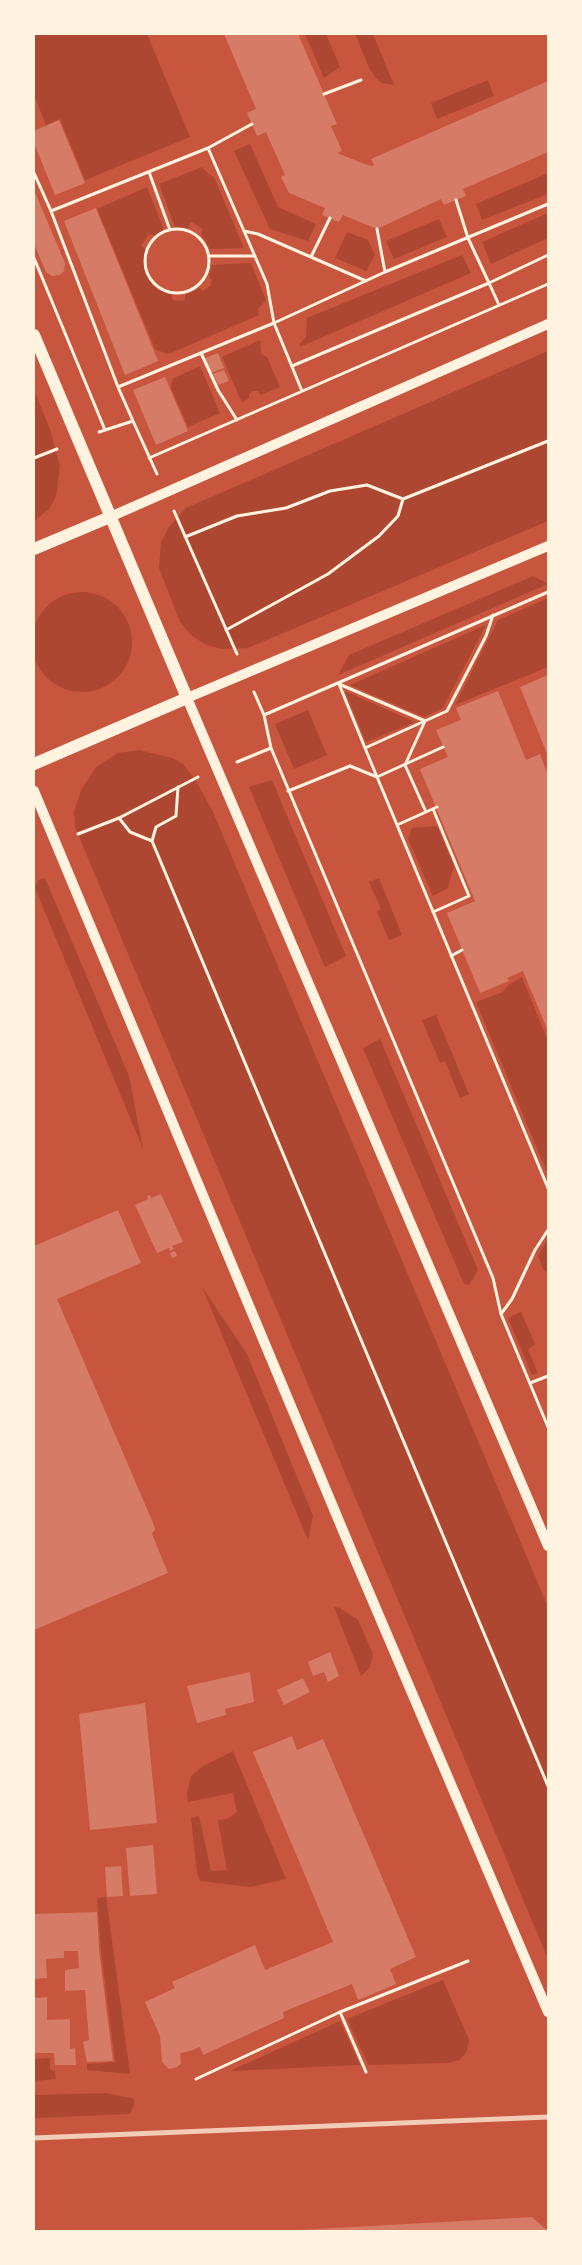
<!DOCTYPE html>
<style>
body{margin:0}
#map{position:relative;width:582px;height:2265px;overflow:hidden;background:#c8553d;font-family:Raleway,sans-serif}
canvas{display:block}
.frame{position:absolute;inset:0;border:35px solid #fff3e0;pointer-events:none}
</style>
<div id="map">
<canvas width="582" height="2265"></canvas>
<div class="frame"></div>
</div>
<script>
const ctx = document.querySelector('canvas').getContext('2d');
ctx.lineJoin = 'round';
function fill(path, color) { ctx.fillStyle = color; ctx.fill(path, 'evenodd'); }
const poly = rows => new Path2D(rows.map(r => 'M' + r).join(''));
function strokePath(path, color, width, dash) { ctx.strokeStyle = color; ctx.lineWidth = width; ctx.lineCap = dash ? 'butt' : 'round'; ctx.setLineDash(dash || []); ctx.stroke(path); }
const green = poly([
 [34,34,147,34,190,137,85,180,60,119,46,125,34,95],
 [305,34,326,34,340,67,324,78],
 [355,34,373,34,394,85,382,83,376,78,369,68],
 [488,80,494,96,437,119,431,103],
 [250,144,278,207,316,224,308,241,270,229,234,151],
 [202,167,206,172,214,177,244,248,210,249,201,234,203,229,191,222,188,228,175,227,159,184],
 [548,173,548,194,482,220,476,204],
 [147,187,164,230,153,236,149,234,141,246,146,249,144,259,144,270,153,286,172,294,172,299,177,301,185,300,185,295,200,288,203,291,210,286,212,280,209,277,212,265,251,263,266,300,258,309,259,315,171,353,167,354,155,349,97,209],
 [548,213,548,238,491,264,482,242],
 [439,219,447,237,394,259,386,241],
 [347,232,368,240,375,255,366,271,335,258],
 [462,255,471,273,302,346,299,345,306,337,307,318],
 [260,340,261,354,267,357,280,387,261,395,258,391,253,391,249,394,249,398,242,403,222,357],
 [548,351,548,521,248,648,222,649,206,645,191,635,180,622,159,568,161,542,169,527,186,508],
 [200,366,220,413,188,427,171,388,171,383,174,378],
 [34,390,50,429,60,466,56,496,50,508,34,521],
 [533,576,548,584,338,675,349,655],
 '32 642a50 50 0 1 1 100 0a50 50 0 1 1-100 0Z',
 [548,598,548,667,455,705,498,620],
 [486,625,443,708,424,717,350,685],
 [345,691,415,722,366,742],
 [308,710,327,755,294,769,275,724],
 [139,750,172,758,183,764,195,779,213,812,548,1607,548,1959,75,827,74,812,81,790,96,767,118,753],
 [272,780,346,956,325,967,249,787],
 [437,826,454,866,448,888,433,896,408,839,412,828],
 [45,878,129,1076,143,1149,35,888,38,880],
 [379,878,402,935,389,940,377,912,381,909,369,882],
 [522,977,548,1041,548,1175,476,1002,503,992,508,985],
 [436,1015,469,1094,460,1098,445,1061,440,1063,422,1020],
 [380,1039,478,1270,469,1285,464,1284,363,1048],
 [548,1238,548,1273,543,1269,538,1256],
 [202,1287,247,1354,313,1516,308,1540],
 [521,1312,535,1344,528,1350,538,1373,532,1375,508,1318],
 [334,1607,340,1608,358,1620,373,1654,370,1667,361,1676],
 [233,1751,286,1879,250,1887,200,1881,197,1873,191,1818,199,1816,211,1871,227,1870,218,1820,227,1819,237,1812,233,1793,188,1802,187,1794,191,1776,203,1766],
 [106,1897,110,1926,130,2074,87,2070,87,2064,115,2062,101,1950,97,1898],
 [443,1980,469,2040,467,2051,460,2060,449,2063,368,2065,347,2019],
 [340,2021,360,2065,230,2071],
 [50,2058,50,2070,55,2071,56,2079,34,2081,34,2059],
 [107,2093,134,2099,134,2105,130,2114,34,2118,34,2095]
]);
const building = poly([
 [224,34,298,34,337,124,331,126,342,151,337,153,367,165,372,166,374,165,371,159,548,81,548,152,463,189,466,196,444,205,441,199,377,229,343,215,339,222,322,215,325,208,289,193,281,177,285,175,266,132,257,136,247,113,256,109],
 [59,120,85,183,55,195,34,143,34,131],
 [34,190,65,263,64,271,60,275,52,276,46,272,34,244],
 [96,208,158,361,125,375,64,221],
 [218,353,224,368,211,373,205,358],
 [224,370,229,381,218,385,213,374],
 [165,377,188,431,156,445,133,390],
 [548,675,548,756,520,687],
 [498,691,526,760,540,754,548,775,548,1031,523,971,507,978,509,981,480,993,447,913,475,901,420,769,448,757,436,730,461,720,456,708],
 [161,1194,183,1242,172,1246,174,1249,170,1251,169,1248,157,1253,135,1205,148,1199,147,1196,150,1195,151,1198],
 [118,1210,141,1263,57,1299,153,1523,155,1529,152,1534,168,1573,34,1630,34,1246],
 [175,1251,177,1256,172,1258,170,1253],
 [330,1652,339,1676,328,1682,324,1672,313,1676,308,1662],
 [250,1672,254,1702,225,1709,226,1715,197,1723,187,1686],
 [303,1678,310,1692,284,1705,277,1690],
 [145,1703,157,1823,90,1830,79,1714],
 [292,1736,297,1750,323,1739,416,1957,390,1969,396,1984,358,2000,352,1984,283,2012,284,2018,203,2055,200,2047,190,2051,180,2053,181,2063,177,2067,169,2069,162,2062,160,2036,145,2002,175,1988,172,1982,255,1945,265,1970,333,1942,253,1752],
 [153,1845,157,1894,130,1896,126,1848],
 [121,1866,123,1896,107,1897,105,1867],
 [97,1912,99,1950,113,2061,87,2062,83,2042,89,2040,85,1990,65,1991,65,1970,79,1968,78,1951,64,1951,64,1958,46,1959,47,1978,34,1979,34,1914],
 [47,1997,47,2020,70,2019,70,2049,75,2048,76,2065,55,2065,54,2053,34,2053,34,1998],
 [532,2217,548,2231,299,2231,299,2230]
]);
const path = poly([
 [324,94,361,80],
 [208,148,252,124],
 [149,172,170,230],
 [34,173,51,211,118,387],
 [51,211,208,148,267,284,274,323,385,272,548,204],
 [377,229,385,272],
 '145 261a32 32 0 1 1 64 0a32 32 0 1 1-64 0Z',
 [244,231,258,234,366,281],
 [209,256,255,256],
 [311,257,330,218],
 [34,258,105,430],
 [499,305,489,283,548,255],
 [201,353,218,390,237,420],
 [292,366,489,283,468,238,456,200],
 [133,421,118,387,274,323,302,391],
 [99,432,133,421,157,474],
 [34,458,57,449],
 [149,458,548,284],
 [174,511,237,654],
 [185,537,237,516,286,508,330,491,367,485,403,499,548,441],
 [493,615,486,636,447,711,365,748,548,1188],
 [226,630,328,574,379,536,398,516,403,499],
 [254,692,264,715,271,748,493,1278,501,1314,548,1427],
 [264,715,548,592],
 [365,748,339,684,425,721,405,765,426,812],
 [237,762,271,748],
 [178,787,176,816,156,827,152,841,548,1786],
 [288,791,350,766,377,777,443,747],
 [433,809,469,896,433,912],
 [119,818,198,777],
 [397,825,437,807],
 [78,834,119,818,130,832,152,841],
 [451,956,462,950],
 [501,1314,512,1299,535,1250,548,1230],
 [530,1383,548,1376],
 [340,2012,468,1961],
 [196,2079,340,2012,366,2072]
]);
const minor = poly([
 [34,2138,548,2117]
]);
const secondary = poly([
 [110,517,548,324],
 [548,546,187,698,548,1546],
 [34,791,354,1557,548,2012]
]);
const primary = poly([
 [34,335,187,698,34,764],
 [34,549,110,517]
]);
fill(green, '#ae4732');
fill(building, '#d67c66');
strokePath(path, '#fff3e0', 3);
strokePath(minor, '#f1ccb7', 5);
strokePath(secondary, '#fff3e0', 10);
strokePath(primary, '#fff3e0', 12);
</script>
